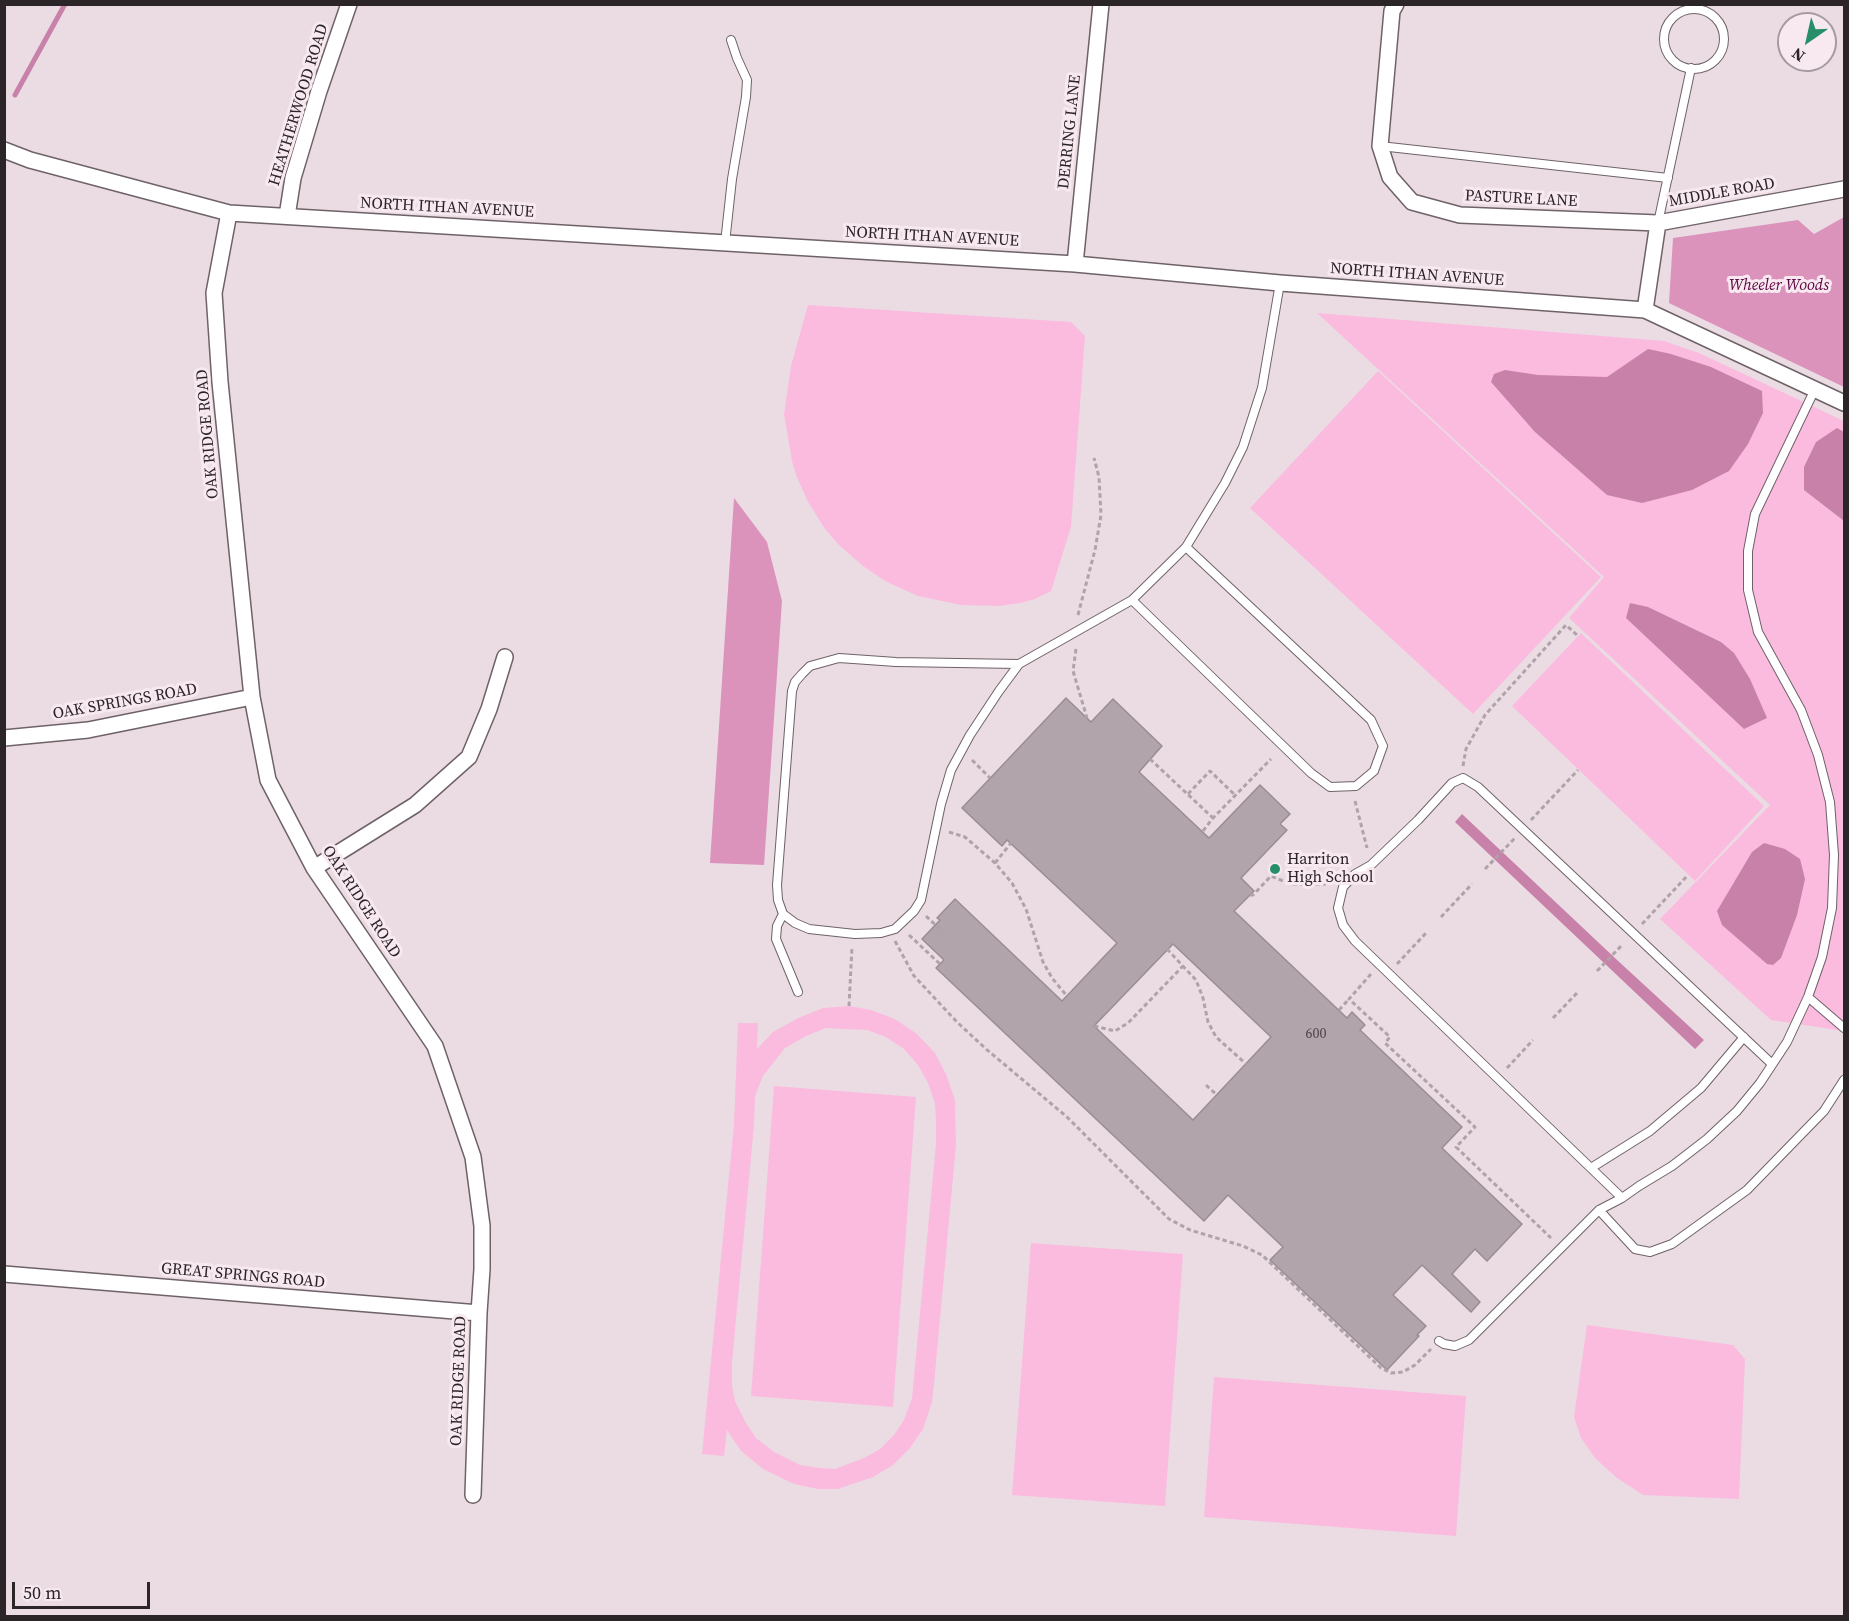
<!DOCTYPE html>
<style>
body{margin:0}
#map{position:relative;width:1849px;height:1621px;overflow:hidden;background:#ebdce4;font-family:"Source Serif 4",serif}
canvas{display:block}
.frame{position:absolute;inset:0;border:6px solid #2b2528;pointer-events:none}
.north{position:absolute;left:1777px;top:12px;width:60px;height:60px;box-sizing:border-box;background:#f8e9f1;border:2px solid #a69ba1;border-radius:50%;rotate:214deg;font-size:16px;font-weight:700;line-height:24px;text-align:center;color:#2b2528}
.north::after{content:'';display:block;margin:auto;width:21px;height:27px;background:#278e6a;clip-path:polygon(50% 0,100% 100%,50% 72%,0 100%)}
.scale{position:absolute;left:12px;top:1582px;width:138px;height:27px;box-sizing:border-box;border:3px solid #2b2528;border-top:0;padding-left:8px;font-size:18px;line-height:21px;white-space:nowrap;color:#2b2528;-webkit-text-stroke:4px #f8e9f1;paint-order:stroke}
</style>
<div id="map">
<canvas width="1849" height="1621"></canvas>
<div class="frame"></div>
<div class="north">N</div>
<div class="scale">50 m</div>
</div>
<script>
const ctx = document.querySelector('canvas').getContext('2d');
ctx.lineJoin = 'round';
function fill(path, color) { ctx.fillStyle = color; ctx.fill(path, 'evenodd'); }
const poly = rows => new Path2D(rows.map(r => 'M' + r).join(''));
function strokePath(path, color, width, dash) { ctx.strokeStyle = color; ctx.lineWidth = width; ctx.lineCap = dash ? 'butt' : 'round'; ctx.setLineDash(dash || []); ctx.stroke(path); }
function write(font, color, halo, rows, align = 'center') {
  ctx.font = font + ' "Source Serif 4",serif'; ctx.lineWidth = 6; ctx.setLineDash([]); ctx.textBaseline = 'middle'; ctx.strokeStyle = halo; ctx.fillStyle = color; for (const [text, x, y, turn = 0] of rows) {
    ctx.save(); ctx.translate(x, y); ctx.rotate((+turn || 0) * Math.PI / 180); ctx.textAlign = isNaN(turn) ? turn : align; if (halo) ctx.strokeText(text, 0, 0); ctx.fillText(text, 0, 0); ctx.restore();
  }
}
const green = poly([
 [808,305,1071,322,1085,336,1071,527,1051,591,1035,599,1020,603,999,606,961,605,918,596,885,581,863,566,839,545,825,529,808,502,796,475,792,461,784,414,791,366],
 [1317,313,1664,341,1699,353,1844,421,1844,1031,1771,1020,1660,919,1770,805,1569,618,1604,577],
 [1378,371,1601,577,1473,714,1250,508],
 [1581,633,1764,806,1695,881,1512,706],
 [849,1006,871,1010,895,1019,917,1034,935,1053,946,1074,955,1100,956,1145,934,1384,932,1402,923,1429,910,1448,893,1465,873,1477,838,1489,818,1489,794,1484,763,1469,741,1451,727,1430,724,1456,702,1454,734,1124,738,1023,758,1023,757,1049,773,1032,798,1018,823,1008],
 [826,1028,867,1030,886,1037,904,1049,918,1065,928,1083,935,1104,936,1120,936,1144,912,1398,904,1420,894,1435,880,1449,864,1458,835,1469,820,1468,800,1465,774,1452,756,1438,746,1423,735,1401,732,1386,732,1363,754,1125,755,1096,763,1076,785,1048,806,1036],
 [774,1086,916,1097,893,1407,751,1396],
 [1031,1243,1183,1254,1165,1506,1012,1495],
 [1587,1325,1733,1345,1745,1359,1739,1499,1643,1495,1617,1478,1595,1458,1581,1438,1574,1417],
 [1214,1377,1466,1396,1456,1536,1204,1517]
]);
const forest = poly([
 [1844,217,1844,387,1669,303,1673,238,1798,220,1814,234],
 [734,498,767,542,782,601,764,865,710,863]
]);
const water = poly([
 [1648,349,1671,354,1711,367,1762,391,1763,413,1748,444,1729,471,1692,490,1642,503,1607,495,1535,432,1491,382,1494,374,1505,370,1538,375,1607,377],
 [1837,428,1844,432,1844,521,1804,490,1804,467,1816,442],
 [1630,603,1648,607,1721,642,1734,653,1750,679,1767,718,1744,729,1626,618],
 [1462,814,1616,959,1704,1040,1695,1049,1455,822],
 [1764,843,1785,849,1800,859,1805,879,1797,915,1781,958,1773,965,1767,964,1722,925,1717,911,1752,852]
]);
const stream = poly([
 [15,95,65,4]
]);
const building = poly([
 [1066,698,1091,722,1113,699,1162,746,1139,772,1209,838,1260,785,1290,814,1280,824,1287,830,1241,878,1254,891,1234,911,1347,1018,1352,1012,1365,1025,1360,1030,1462,1127,1442,1148,1522,1224,1487,1261,1475,1249,1452,1274,1480,1302,1471,1312,1422,1265,1393,1295,1426,1326,1417,1335,1419,1336,1387,1370,1270,1260,1283,1247,1228,1195,1204,1221,936,968,944,960,922,939,940,920,937,918,955,899,1062,1001,1117,943,1007,840,1002,846,962,808,1066,698],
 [1173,944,1271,1037,1193,1120,1094,1026,1173,944]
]);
const path = poly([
 [1078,615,1095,550,1101,515,1099,477,1094,458],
 [1076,649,1073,671,1087,718],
 [1150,759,1213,818],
 [972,760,990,778],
 [1463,766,1466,749,1485,715,1566,625,1578,636],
 [1188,794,1210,771,1235,795],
 [1355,801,1367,848],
 [1531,820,1578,770],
 [1203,831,1213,818,1271,759],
 [949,832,965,837,995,863,1012,883,1026,909,1043,962,1052,978,1067,996],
 [995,863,1011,843],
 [1485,869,1515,838],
 [1250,895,1253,895,1271,876,1290,884,1326,884],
 [926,916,948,937],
 [1441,917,1472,884],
 [1642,924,1688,875],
 [909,935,940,964],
 [895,941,914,976,957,1022,986,1049,1067,1117,1169,1219,1190,1230,1243,1246,1262,1255,1381,1368,1391,1373,1403,1372,1415,1365,1431,1349],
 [1167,949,1196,980,1203,998,1208,1022,1216,1037,1246,1064],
 [1397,964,1427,932],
 [1597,971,1623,944],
 [1371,974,1349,999,1390,1037,1385,1043,1475,1127,1456,1147,1551,1238],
 [849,1006,852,947],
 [1339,1010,1349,999],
 [1553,1018,1578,992],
 [1094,1026,1115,1031,1128,1023,1183,966],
 [1507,1068,1533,1040],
 [1206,1085,1217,1095]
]);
const lane = poly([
 '1664 39a30 30 0 1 1 60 0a30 30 0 1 1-60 0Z',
 [1380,146,1668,178],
 [1658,223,1691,68],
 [725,243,732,179,746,97,747,80,737,58,731,40],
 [1186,547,1371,720,1383,746,1374,771,1356,786,1330,787,1311,773,1132,600,1186,547,1225,483,1243,447,1262,388,1280,283],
 [1019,664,896,662,839,658,810,666,802,674,795,682,792,691,777,885,778,900,783,914,795,923,809,929,855,934,881,933,895,929,914,911,921,900,941,804,951,770,970,735,999,691,1019,664,1132,600],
 [783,914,777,926,776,939,798,992],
 [1808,997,1844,1028],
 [1591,1168,1650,1131,1701,1088,1744,1037],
 [1622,1198,1355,941,1343,925,1338,908,1343,887,1355,874,1371,865,1418,820,1452,783,1463,778,1478,787,1772,1064],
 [1599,1210,1635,1249,1650,1252,1672,1244,1747,1190,1824,1111,1844,1080],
 [1439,1341,1444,1344,1455,1346,1469,1340,1599,1210,1622,1198,1639,1186,1672,1166,1707,1139,1737,1111,1760,1083,1787,1042,1808,997,1822,957,1832,908,1834,855,1830,802,1818,755,1801,710,1758,632,1748,590,1748,551,1755,514,1815,389]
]);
const street = poly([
 [1396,4,1392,11,1380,146,1390,177,1412,202,1460,215,1658,223,1844,189],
 [4,150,30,160,229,213,1075,264,1280,283,1645,310,1844,403],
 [229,213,214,293,220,382,252,697,268,780,314,868,435,1046,473,1157,482,1226,482,1269,479,1313,473,1495],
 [287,216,293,178,319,91,349,4],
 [1075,264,1101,4],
 [1645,310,1658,223],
 [4,738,88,730,252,697],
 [314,868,415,805,469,757,489,709,505,657],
 [4,1274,479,1313]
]);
const markers = [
 [1275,869,6,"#278e6a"]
];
const numberNames = [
 ["600",1316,1034]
];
const streetNames = [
 ["HEATHERWOOD ROAD",299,105,-73],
 ["DERRING LANE",1070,132,-84],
 ["MIDDLE ROAD",1722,193,-10],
 ["PASTURE LANE",1521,199,3],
 ["NORTH ITHAN AVENUE",447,208,3],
 ["NORTH ITHAN AVENUE",932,237,3],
 ["NORTH ITHAN AVENUE",1417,275,4],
 ["OAK RIDGE ROAD",208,434,-95],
 ["OAK SPRINGS ROAD",125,702,-10],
 ["OAK RIDGE ROAD",361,902,57],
 ["GREAT SPRINGS ROAD",243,1276,5],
 ["OAK RIDGE ROAD",459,1381,-88]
];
const parkNames = [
 ["Wheeler Woods",1779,286]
];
const poiNames = [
 ["Harriton",1287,860],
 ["High School",1287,878]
];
fill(green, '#fbbbde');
fill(forest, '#db93bc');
fill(water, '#c881a9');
strokePath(stream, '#c881a9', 5);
fill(building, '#b2a4ab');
strokePath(building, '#9a8c93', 1.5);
strokePath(lane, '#6e6268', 10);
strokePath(street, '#6e6268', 18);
strokePath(path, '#afa2a9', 3, [4.5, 3]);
strokePath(lane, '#fff', 8);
strokePath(street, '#fff', 15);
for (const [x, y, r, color] of markers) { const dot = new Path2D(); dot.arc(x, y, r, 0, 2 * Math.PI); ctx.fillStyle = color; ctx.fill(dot); strokePath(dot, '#f8e9f1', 2); }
write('14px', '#4d4549', null, numberNames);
write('16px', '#2b2528', '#f8e9f1', streetNames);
write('italic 16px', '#5c0441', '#f8e9f1', parkNames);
write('16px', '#2b2528', '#f8e9f1', poiNames, 'left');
</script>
